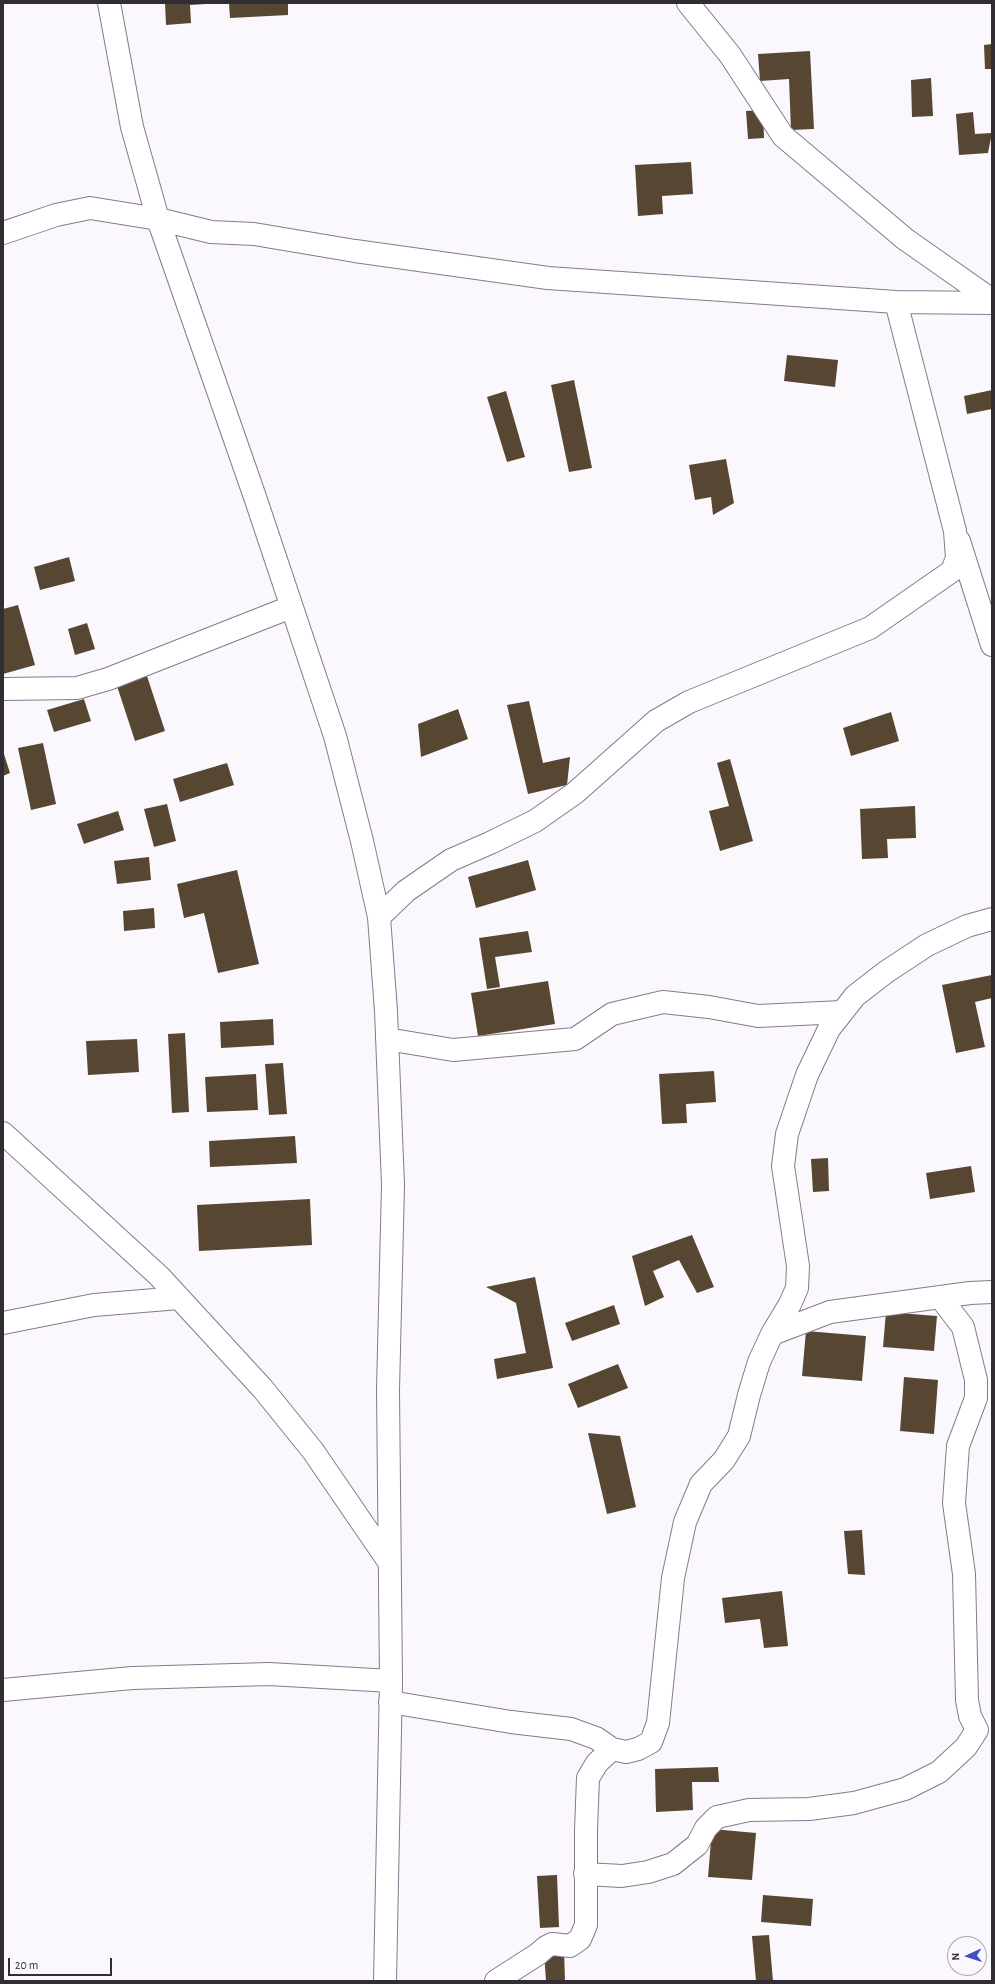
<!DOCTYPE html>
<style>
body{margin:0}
#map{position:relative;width:995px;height:1984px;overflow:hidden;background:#fbf8fd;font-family:"Alegreya Sans",sans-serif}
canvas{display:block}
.frame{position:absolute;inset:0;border:4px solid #322c35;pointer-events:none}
.north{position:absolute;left:947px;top:1936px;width:40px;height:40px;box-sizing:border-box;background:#fbf8fd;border:1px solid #aba6ad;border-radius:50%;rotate:267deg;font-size:11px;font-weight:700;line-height:16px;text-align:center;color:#322c35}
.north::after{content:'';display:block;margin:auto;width:14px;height:18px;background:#3d51c4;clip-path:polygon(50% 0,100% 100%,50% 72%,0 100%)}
.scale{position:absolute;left:8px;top:1958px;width:104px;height:18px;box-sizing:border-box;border:2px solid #322c35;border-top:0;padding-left:5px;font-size:12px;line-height:14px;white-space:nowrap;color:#322c35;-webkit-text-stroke:3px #fbf8fd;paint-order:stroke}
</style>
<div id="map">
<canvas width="995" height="1984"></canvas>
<div class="frame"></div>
<div class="north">N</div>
<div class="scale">20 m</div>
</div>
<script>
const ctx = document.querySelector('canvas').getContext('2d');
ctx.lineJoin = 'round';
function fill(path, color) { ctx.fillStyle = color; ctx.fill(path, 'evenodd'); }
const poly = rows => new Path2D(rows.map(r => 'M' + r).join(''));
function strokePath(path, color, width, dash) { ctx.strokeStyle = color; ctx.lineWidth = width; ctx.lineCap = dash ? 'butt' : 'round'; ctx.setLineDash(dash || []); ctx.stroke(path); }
const building = poly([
 [165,3,206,3,206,4,190,5,191,23,166,25],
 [229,3,288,3,288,15,230,18],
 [992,44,992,69,985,69,984,45],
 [810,51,814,129,791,130,789,79,760,81,758,54],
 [931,78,933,116,912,117,911,80],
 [763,110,764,138,748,139,746,111],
 [973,112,975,134,992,133,988,153,959,155,956,114],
 [691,162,693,194,662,196,663,214,638,216,635,165],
 [787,355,838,360,835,387,784,381],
 [574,380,592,468,569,472,551,385],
 [992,390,992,409,967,414,964,396],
 [506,391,525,457,507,462,487,397],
 [726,459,734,503,713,515,711,497,695,500,689,465],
 [69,557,75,581,40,590,34,567],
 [18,605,35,665,3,674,3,609],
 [87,623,95,649,75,655,68,629],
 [147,676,165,731,135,741,117,686],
 [84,699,91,721,54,732,47,710],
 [529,701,543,763,570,757,567,785,528,794,507,705],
 [458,709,468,739,421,757,418,724],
 [891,712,899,741,851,756,843,728],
 [43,743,56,804,31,810,18,748],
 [3,751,10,773,3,776],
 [730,759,753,841,720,851,709,811,729,806,717,763],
 [227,763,234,785,180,802,173,779],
 [167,804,176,841,154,847,144,809],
 [915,806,916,838,887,839,888,858,862,859,860,809],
 [118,811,124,830,84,844,77,824],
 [149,857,151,880,117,884,114,861],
 [528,860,536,890,476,908,468,877],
 [237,870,259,964,218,973,204,913,184,918,177,884],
 [154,908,155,928,124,931,123,911],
 [528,931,532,952,495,957,500,987,487,989,479,938],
 [992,975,992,998,975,1002,985,1047,956,1053,942,985],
 [548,981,555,1024,478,1036,471,993],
 [273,1019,274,1045,221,1048,220,1022],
 [185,1033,189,1112,172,1113,168,1034],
 [137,1039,139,1072,88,1075,86,1041],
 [283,1063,287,1114,269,1115,265,1064],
 [714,1071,716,1102,686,1104,687,1123,662,1124,659,1074],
 [256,1074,258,1110,207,1112,205,1077],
 [295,1136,297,1163,210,1167,209,1141],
 [828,1158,829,1191,813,1192,811,1159],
 [971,1166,975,1192,930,1199,926,1173],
 [310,1199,312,1245,199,1251,197,1205],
 [692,1235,714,1287,697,1293,679,1260,653,1271,664,1297,645,1306,632,1256],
 [535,1277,553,1368,497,1379,494,1359,526,1353,516,1303,486,1287],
 [614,1305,620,1324,572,1341,565,1323],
 [886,1312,937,1316,934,1351,883,1347],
 [806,1331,866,1336,862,1381,802,1376],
 [618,1364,628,1388,578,1408,568,1384],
 [904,1377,938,1380,934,1434,900,1431],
 [588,1433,620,1436,636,1507,607,1514],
 [862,1530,865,1575,848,1574,844,1531],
 [782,1591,788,1646,764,1648,760,1619,725,1623,722,1598],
 [718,1767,719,1782,692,1782,693,1810,656,1812,655,1769],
 [712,1829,756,1833,752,1880,708,1877],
 [557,1875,559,1927,540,1928,537,1876],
 [763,1895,813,1899,811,1926,761,1922],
 [769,1935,773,1981,756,1981,752,1936],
 [564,1950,565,1981,546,1981,544,1951]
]);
const minor = poly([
 [109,3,132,127,158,219,255,497,335,736,362,841,379,917,386,1011,393,1185,388,1390,391,1681,385,1981],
 [688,3,730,55,783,136,905,239,992,300],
 [3,233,56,215,90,208,158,219,211,232,254,234,355,251,548,278,896,302,992,303],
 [959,541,992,645],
 [3,689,77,688,108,679,291,607],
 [379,917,406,891,451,860,490,843,535,821,575,793,656,721,689,702,870,628,952,571,957,558,955,531,896,302],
 [387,1039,453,1050,575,1039,612,1014,663,1002,709,1007,758,1016,842,1012],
 [3,1133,159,1276,263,1389,313,1451,389,1562],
 [3,1323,94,1305,179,1298],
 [772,1334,830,1312,970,1293,992,1292],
 [3,1690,132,1678,269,1674,391,1681],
 [390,1702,511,1722,571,1729,596,1738,612,1749,626,1752,638,1749,651,1742,658,1723,673,1578,685,1522,701,1484,724,1460,739,1436,749,1395,759,1362,772,1334,790,1304,797,1288,798,1266,783,1166,787,1134,807,1075,829,1029,855,996,886,972,927,945,967,926,992,919],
 [585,1874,622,1876,648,1872,673,1864,697,1845,706,1828,717,1817,749,1810,809,1809,854,1803,905,1789,939,1772,966,1747,977,1730,970,1716,967,1700,964,1574,954,1503,958,1446,976,1398,976,1380,963,1327,940,1297],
 [496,1981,538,1954,546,1947,552,1944,570,1946,580,1939,586,1925,586,1830,588,1778,597,1763,612,1749]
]);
fill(building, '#574632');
strokePath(minor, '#87788f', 24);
strokePath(minor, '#fff', 22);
</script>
